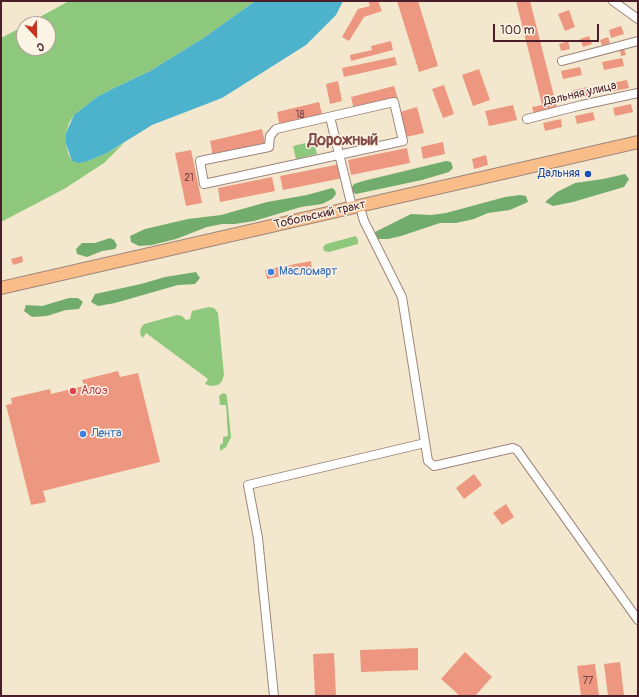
<!DOCTYPE html>
<meta charset="utf-8">
<style>
body{margin:0}
#map{position:relative;width:639px;height:697px;overflow:hidden;background:#f3e8cd;font-family:Pangolin,sans-serif}
canvas{display:block}
.frame{position:absolute;inset:0;border:2px solid #4a1f2b;pointer-events:none}
.north{position:absolute;left:16px;top:16px;width:40px;height:40px;box-sizing:border-box;background:#fcf5e5;border:1px solid #b59f9b;border-radius:50%;rotate:158deg;font-size:11px;font-weight:700;line-height:16px;text-align:center;color:#4a1f2b}
.north::after{content:'';display:block;margin:auto;width:14px;height:18px;background:#c8321e;clip-path:polygon(50% 0,100% 100%,50% 72%,0 100%)}
.scale{position:absolute;left:493px;top:24px;width:106px;height:18px;box-sizing:border-box;border:2px solid #4a1f2b;border-top:0;padding-left:5px;font-size:12px;line-height:14px;white-space:nowrap;color:#4a1f2b;-webkit-text-stroke:3px #fcf5e5;paint-order:stroke}
</style>
<div id="map">
<canvas width="639" height="697"></canvas>
<div class="frame"></div>
<div class="north">С</div>
<div class="scale">100 m</div>
</div>
<script>
const ctx = document.querySelector('canvas').getContext('2d');
ctx.lineJoin = 'round';
function fill(path, color) { ctx.fillStyle = color; ctx.fill(path, 'evenodd'); }
const poly = rows => new Path2D(rows.map(r => 'M' + r).join(''));
function strokePath(path, color, width, dash) { ctx.strokeStyle = color; ctx.lineWidth = width; ctx.lineCap = dash ? 'butt' : 'round'; ctx.setLineDash(dash || []); ctx.stroke(path); }
function write(font, color, halo, rows, align = 'center') {
  ctx.font = font + ' Pangolin,sans-serif'; ctx.lineWidth = 3; ctx.setLineDash([]); ctx.textBaseline = 'middle'; ctx.strokeStyle = halo; ctx.fillStyle = color; for (const [text, x, y, turn = 0] of rows) {
    ctx.save(); ctx.translate(x, y); ctx.rotate((+turn || 0) * Math.PI / 180); ctx.textAlign = isNaN(turn) ? turn : align; if (halo) ctx.strokeText(text, 0, 0); ctx.fillText(text, 0, 0); ctx.restore();
  }
}
const green = poly([
 [69,1,255,1,205,37,150,71,114,88,97,97,84,107,74,115,69,123,66,133,66,144,68,153,72,161,88,161,107,153,124,143,104,163,64,189,1,222,1,38,24,26,24,48,48,48,48,24,27,24],
 [314,141,317,154,296,159,293,146],
 [356,236,358,240,358,244,329,252,324,251,323,247,326,244],
 [209,307,214,308,218,313,224,375,222,381,218,385,211,386,205,384,208,379,146,333,143,338,140,334,141,328,144,324,177,315,182,316,186,320,190,319,192,311],
 [223,393,226,394,227,397,231,437,226,447,220,451,220,445,223,443,223,437,228,436,226,405,220,405,219,396]
]);
const forest = poly([
 [446,161,451,162,453,168,449,172,422,180,356,194,352,192,351,188,354,184,363,181],
 [625,174,629,179,624,187,573,202,553,206,545,202,557,192,575,183,603,179],
 [332,188,335,190,336,194,332,199,322,204,301,207,254,221,235,224,222,224,207,227,176,239,152,245,139,246,131,242,130,236,145,229,188,219,221,215,267,202,307,195],
 [520,195,526,196,528,202,510,210,488,213,474,219,456,223,440,223,401,236,388,239,377,239,376,236,375,232,411,214,431,215,446,213,505,197],
 [110,238,114,240,117,245,115,249,102,251,87,257,77,254,76,249,82,243,95,243],
 [196,272,200,278,195,284,178,285,115,303,98,306,91,302,95,294,141,284,165,277],
 [69,298,78,298,83,302,79,309,66,310,47,316,32,317,24,311,26,305,42,306]
]);
const water = poly([
 [255,1,343,1,336,15,306,45,222,98,152,125,107,153,88,161,79,163,72,161,66,144,66,133,74,115,84,107,97,97,114,88,150,71,205,37]
]);
const building = poly([
 [368,1,378,1,382,11,364,17,349,41,342,37,358,9,370,6],
 [397,1,418,1,438,66,419,72],
 [516,1,530,1,557,108,534,114,532,107,542,105],
 [569,10,575,27,565,31,558,14],
 [621,26,624,34,611,38,609,30],
 [589,36,592,44,583,47,580,39],
 [608,37,610,43,602,46,600,40],
 [391,41,393,50,351,61,350,55,372,50,371,46],
 [568,41,570,49,561,51,559,44],
 [624,49,626,55,621,56,620,50],
 [395,57,397,65,344,77,342,68],
 [622,58,624,66,604,70,602,62],
 [580,67,582,75,563,79,561,71],
 [479,69,490,100,473,106,462,75],
 [627,80,629,88,609,92,607,84],
 [338,81,342,101,330,104,326,84],
 [444,85,454,114,443,118,432,89],
 [394,86,398,99,354,110,351,97],
 [587,87,589,96,572,100,570,91],
 [319,102,323,118,280,127,277,112],
 [631,104,633,112,615,116,613,108],
 [513,105,517,120,489,126,485,111],
 [417,107,424,133,406,137,400,112],
 [593,112,595,120,577,124,575,116],
 [561,119,562,127,545,131,543,123],
 [262,129,265,143,213,156,210,141],
 [443,142,445,154,423,159,421,147],
 [407,148,410,163,351,175,348,160],
 [191,150,202,203,186,206,175,153],
 [486,155,488,165,474,169,472,159],
 [340,164,343,178,283,190,280,176],
 [272,177,275,191,220,202,218,188],
 [22,256,23,262,13,265,11,259],
 [311,261,312,270,267,279,265,270],
 [118,371,120,377,138,373,160,462,43,491,46,502,31,505,6,405,12,404,11,398,50,389,51,394,84,386,82,380],
 [474,474,482,485,464,499,456,488],
 [506,504,514,517,502,525,493,513],
 [418,648,418,670,361,672,360,650],
 [465,652,492,677,475,696,460,696,441,679],
 [334,653,336,696,315,696,313,654],
 [620,662,624,696,608,696,604,664],
 [595,664,599,696,581,696,577,666]
]);
const street = poly([
 [613,1,638,19],
 [562,61,638,41],
 [394,102,403,141,204,184,200,161,269,147,270,136,276,129,394,102],
 [330,117,352,207],
 [527,119,582,105,638,93],
 [362,214,364,221,402,297,428,461,434,466,513,448,517,450,638,620],
 [274,696,258,538,248,485,425,443]
]);
const primary = poly([
 [1,288,638,142]
]);
const markers = [
 [588,174,4,"#1a4fb4"],
 [271,272,4,"#3f7fe0"],
 [73,391,4,"#e0444e"],
 [83,434,4,"#3f7fe0"]
];
const numberNames = [
 ["18",300,115],
 ["21",189,178],
 ["77",588,681]
];
const streetNames = [
 ["Дальняя улица",580,94,-13],
 ["Тобольский тракт",320,215,-13]
];
const transitNames = [
 ["Дальняя",580,174]
];
const shopNames = [
 ["Масломарт",279,272],
 ["Лента",91,434]
];
const healthNames = [
 ["Алоэ",81,391]
];
const districtNames = [
 ["Дорожный",343,141]
];
fill(green, '#8dc87d');
fill(forest, '#72ac6c');
fill(water, '#4db2cc');
fill(building, '#ed9781');
strokePath(street, '#9e847c', 10);
strokePath(primary, '#9e847c', 14);
strokePath(street, '#fff', 8);
strokePath(primary, '#f8bd89', 12);
for (const [x, y, r, color] of markers) { const dot = new Path2D(); dot.arc(x, y, r, 0, 2 * Math.PI); ctx.fillStyle = color; ctx.fill(dot); strokePath(dot, '#fcf5e5', 1.5); }
write('10px', '#733d40', null, numberNames);
write('12px', '#4a1f2b', '#fcf5e5', streetNames);
write('12px', '#164399', '#fcf5e5', transitNames, 'right');
write('12px', '#366cbe', '#fcf5e5', shopNames, 'left');
write('12px', '#be3a42', '#fcf5e5', healthNames, 'left');
write('bold 16px', '#834949', '#fcf5e5', districtNames);
</script>
